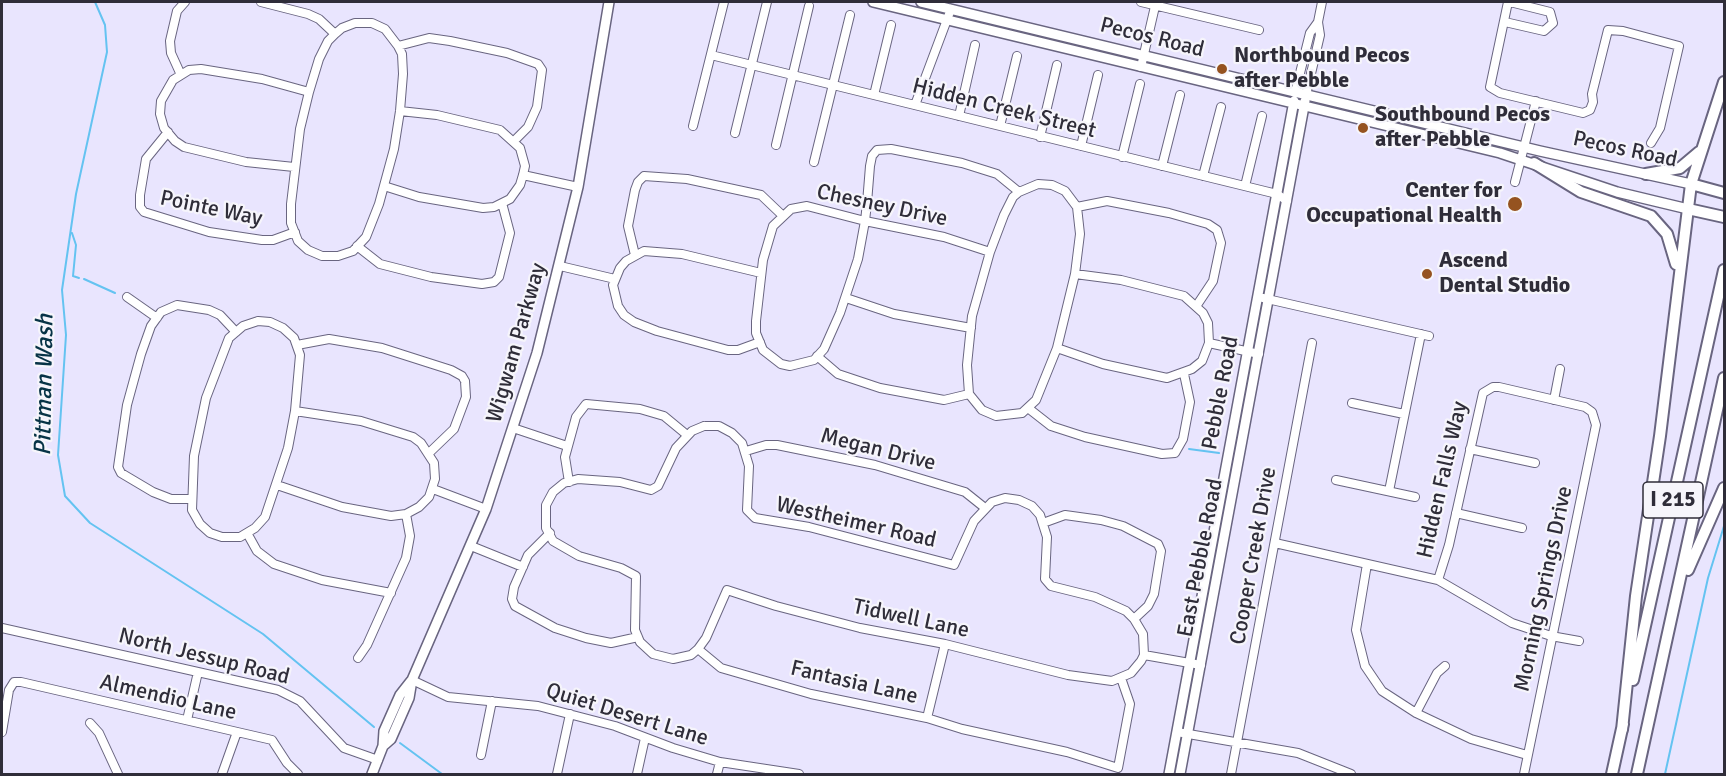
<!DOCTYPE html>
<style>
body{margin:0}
#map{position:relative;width:1726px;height:776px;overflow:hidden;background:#e9e5fe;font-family:Signika,sans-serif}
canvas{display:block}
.frame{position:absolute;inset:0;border:3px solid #2f2d39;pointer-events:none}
</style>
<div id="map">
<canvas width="1726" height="776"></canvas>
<div class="frame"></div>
</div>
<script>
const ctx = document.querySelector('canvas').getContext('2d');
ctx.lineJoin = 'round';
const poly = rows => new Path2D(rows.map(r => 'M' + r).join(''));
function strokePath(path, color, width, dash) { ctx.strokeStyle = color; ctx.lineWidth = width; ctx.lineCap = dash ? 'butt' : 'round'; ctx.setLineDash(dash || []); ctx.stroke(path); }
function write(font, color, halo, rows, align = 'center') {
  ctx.font = font + ' Signika,sans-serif'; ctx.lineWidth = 4.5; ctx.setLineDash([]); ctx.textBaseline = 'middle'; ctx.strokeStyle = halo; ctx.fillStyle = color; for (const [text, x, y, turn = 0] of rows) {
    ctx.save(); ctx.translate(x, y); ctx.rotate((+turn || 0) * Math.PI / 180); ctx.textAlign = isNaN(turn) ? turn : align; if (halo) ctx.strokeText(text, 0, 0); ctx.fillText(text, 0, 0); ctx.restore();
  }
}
const stream = poly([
 [95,2,105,25,107,52,76,194,62,290,66,335,58,455,65,496,90,523,263,634,374,727],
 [72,233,76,245,73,276,79,278],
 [84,279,115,293],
 [1189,449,1219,453],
 [400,743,442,774],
 [1665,774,1708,578,1724,526]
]);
const minor = poly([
 [261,2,308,14,319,19,335,34,342,28,355,23,372,23,385,29,398,46,429,38,450,41,507,53,538,64,542,70,537,107,528,127,514,141],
 [1141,2,1259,30],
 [1508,2,1490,87,1500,93,1583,113,1590,110,1593,102,1592,94,1608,30,1623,31,1679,46,1660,128,1651,143],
 [1505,22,1544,31,1553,23,1550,12,1510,2],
 [335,34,328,41,319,59,309,92,300,129,291,204,291,223,298,241,308,250,322,256,338,256,353,251,366,237,379,204,394,149,400,111,403,74,402,54,398,46],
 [711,55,1277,194,1287,201],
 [1141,67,1156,2],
 [181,75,171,53,170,41,177,11,185,2],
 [1295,93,1310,33,1318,22],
 [874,95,891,25],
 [1306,95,1320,35,1318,22,1322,2],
 [915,105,951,9],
 [959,116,975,45],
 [693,126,724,2],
 [1000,126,1017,56],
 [168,132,146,159,140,195,140,207,144,212,209,232,262,240,273,240,295,232],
 [735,133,767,2],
 [1040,137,1057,65],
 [776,145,809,6],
 [1081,146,1098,75],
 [1122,157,1140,84],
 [814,162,850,15],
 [1162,166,1180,95],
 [294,167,246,162,184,147,175,141,164,128,160,114,161,101,173,80,189,70,201,69,262,79,309,92],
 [523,175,578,187],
 [1203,176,1221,107],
 [1515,182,1536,101],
 [384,186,419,197,483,208,494,207,510,199,520,185,523,175,525,166,520,148,500,130,437,115,400,111],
 [1245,186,1262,116],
 [1019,192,1013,197,1004,215,990,252,972,316,967,365,969,394,982,410,996,416,1022,413,1036,400,1057,348,1075,274,1080,234,1077,207],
 [357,246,380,264,431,277,482,284,494,282,499,277,510,233,502,203],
 [990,252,944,237,865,221,807,206,791,209,773,226,763,260,756,321,756,333,763,350,781,364,790,366,814,360,824,349,840,313,858,259,865,221,867,203,870,166,872,156,877,150,891,149,962,163,997,174,1019,192,1038,184,1052,185,1065,191,1077,207,1107,201,1169,213,1208,224,1217,230,1221,243,1213,281,1197,305],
 [635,255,628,226,635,190,638,182,644,176,687,179,761,195,782,215],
 [560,266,615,279],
 [127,297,157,318],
 [846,298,894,314,971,328],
 [1263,298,1429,336],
 [258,321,270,322,283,328,294,338,300,355,295,411,288,448,265,517,255,528,240,537,222,537,210,533,200,524,192,510,194,456,206,398,229,338,243,326,258,321],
 [760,342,738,350,728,350,657,331,634,322,624,315,618,306,613,285,620,268,626,261,644,251,682,254,761,273],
 [1209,343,1259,354],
 [297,345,329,339,382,348,451,370,462,376,465,381,466,397,454,429,429,453],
 [1057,348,1103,364,1167,378,1192,369,1202,361,1209,343,1208,323,1203,313,1184,296,1121,280,1075,274],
 [817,356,838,374,880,388,944,400,969,394],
 [1554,400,1560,369],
 [1352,403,1404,414],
 [1028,408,1051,426,1085,437,1162,454,1175,453,1183,439,1190,402,1184,374],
 [704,426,719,426,732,433,742,443,749,466,747,510,755,518,809,527,954,565,974,521,992,502,1005,498,1019,500,1032,506,1040,515,1047,537,1045,579,1051,586,1095,597,1126,611,1134,619,1143,634,1144,655,1141,661,1131,673,1112,681,1068,675,945,644,860,628,776,606,727,590,706,638,698,649,691,655,673,659,653,654,640,642,635,630,636,576,621,568,579,556,553,541,546,528,546,505,553,492,564,483,578,479,620,482,651,490,658,486,676,448,692,431,704,426],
 [513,428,567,446],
 [1470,449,1535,463],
 [746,451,766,445,777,445,875,465,965,492,985,508],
 [1336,480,1415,497],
 [569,482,565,457,576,417,586,404,640,409,664,416,687,435],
 [277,485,342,507,391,516,406,514,419,507,429,497,435,479,434,463,421,443,413,437,361,421,295,411],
 [433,489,486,509],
 [1389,491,1421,334],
 [192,499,171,499,153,492,121,473,118,467,127,405,141,354,151,326,161,312,177,305,209,310,220,315,236,332],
 [1456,513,1522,528],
 [1043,523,1065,515,1101,520,1123,526,1158,544,1161,551,1154,594,1148,606,1134,619],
 [247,533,257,551,274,564,322,580,391,593],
 [550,533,528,555,514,587,512,599,515,606,555,628,586,638,611,643,638,637],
 [1275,543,1438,580,1512,623,1551,636,1579,641],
 [471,546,523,567],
 [1367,564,1356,630,1365,666,1382,691,1416,713,1471,739,1527,755],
 [1438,580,1449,545,1483,393,1493,387,1499,387,1585,407,1592,412,1596,425,1524,774],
 [2,628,278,690,300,701,344,748,378,760],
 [698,649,721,668,811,694,927,718,962,729,1067,752,1118,768,1130,704,1121,678],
 [1144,655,1201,665],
 [358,658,367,645,406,558,410,536,406,514],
 [412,680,448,697,538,706,615,726,673,748,720,762,799,774],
 [1416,713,1437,673,1445,666],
 [927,718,945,644],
 [187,720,198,672],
 [90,723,99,733,118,774],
 [2,732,9,690,14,682,21,682,272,740,287,763,298,774],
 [1177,732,1298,753,1351,774],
 [481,755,492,701],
 [222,774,237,732],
 [557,774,570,714],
 [637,774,645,738],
 [717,774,720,762],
 [1231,774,1312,343]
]);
const major = poly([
 [873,2,1500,153,1617,192,1688,209],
 [921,2,1540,151,1691,184],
 [383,746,391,739,409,698,412,680,486,509,537,353,578,187,609,2],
 [372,774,383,746,384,731,400,695,411,681],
 [1169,774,1294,101],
 [1180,774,1305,101]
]);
const highway = poly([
 [1534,163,1581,192,1651,216,1667,234,1676,264],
 [1646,174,1680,168,1699,152],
 [1691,184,1724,193],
 [1688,209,1724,217],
 [1688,570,1724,488],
 [1633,680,1724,270],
 [1622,730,1636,596,1660,436,1691,184,1724,82],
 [1612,774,1623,724],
 [1637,774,1724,378]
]);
const markers = [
 [1222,69,6,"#955320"],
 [1363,128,6,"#955320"],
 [1515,204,8,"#955320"],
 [1427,274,6,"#955320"]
];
const shields = [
 [1673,500,60]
];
const shieldNames = [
 ["I 215",1673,500]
];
const streetNames = [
 ["Pecos Road",1152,38,14],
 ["Hidden Creek Street",1004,109,14],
 ["Pecos Road",1625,150,12],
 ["Chesney Drive",882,206,12],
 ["Pointe Way",211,209,12],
 ["Wigwam Parkway",517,343,-74],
 ["Pebble Road",1221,393,-79],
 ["Megan Drive",878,450,14],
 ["Hidden Falls Way",1443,480,-77],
 ["Westheimer Road",856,523,13],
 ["Cooper Creek Drive",1254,556,-80],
 ["East Pebble Road",1201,558,-79],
 ["Morning Springs Drive",1544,589,-78],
 ["Tidwell Lane",911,619,12],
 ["North Jessup Road",204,657,14],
 ["Fantasia Lane",854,683,13],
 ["Almendio Lane",168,698,13],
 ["Quiet Desert Lane",627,715,17]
];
const poiNames = [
 ["Northbound Pecos",1234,56],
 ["after Pebble",1234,81],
 ["Southbound Pecos",1375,115],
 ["after Pebble",1375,140],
 ["Center for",1502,191,"right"],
 ["Occupational Health",1502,216,"right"],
 ["Ascend",1439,261],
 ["Dental Studio",1439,286]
];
const waterNames = [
 ["Pittman Wash",45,385,-89]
];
strokePath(stream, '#64c3f1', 2);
strokePath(minor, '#696580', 10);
strokePath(major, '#696580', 12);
strokePath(highway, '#696580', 14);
strokePath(minor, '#fff', 8);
strokePath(major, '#fff', 9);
strokePath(highway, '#fff', 10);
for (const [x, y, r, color] of markers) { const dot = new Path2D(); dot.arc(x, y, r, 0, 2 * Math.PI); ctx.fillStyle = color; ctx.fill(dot); strokePath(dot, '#f6f5fb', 2); }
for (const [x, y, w] of shields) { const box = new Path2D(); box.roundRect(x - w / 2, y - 18, w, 36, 4.5); ctx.fillStyle = '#f6f5fb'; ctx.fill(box); strokePath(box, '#2f2d39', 1.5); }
write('bold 21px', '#2f2d39', null, shieldNames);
write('22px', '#2f2d39', '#f6f5fb', streetNames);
write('bold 22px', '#2f2d39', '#f6f5fb', poiNames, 'left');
write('italic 24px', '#073346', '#f6f5fb', waterNames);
</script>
